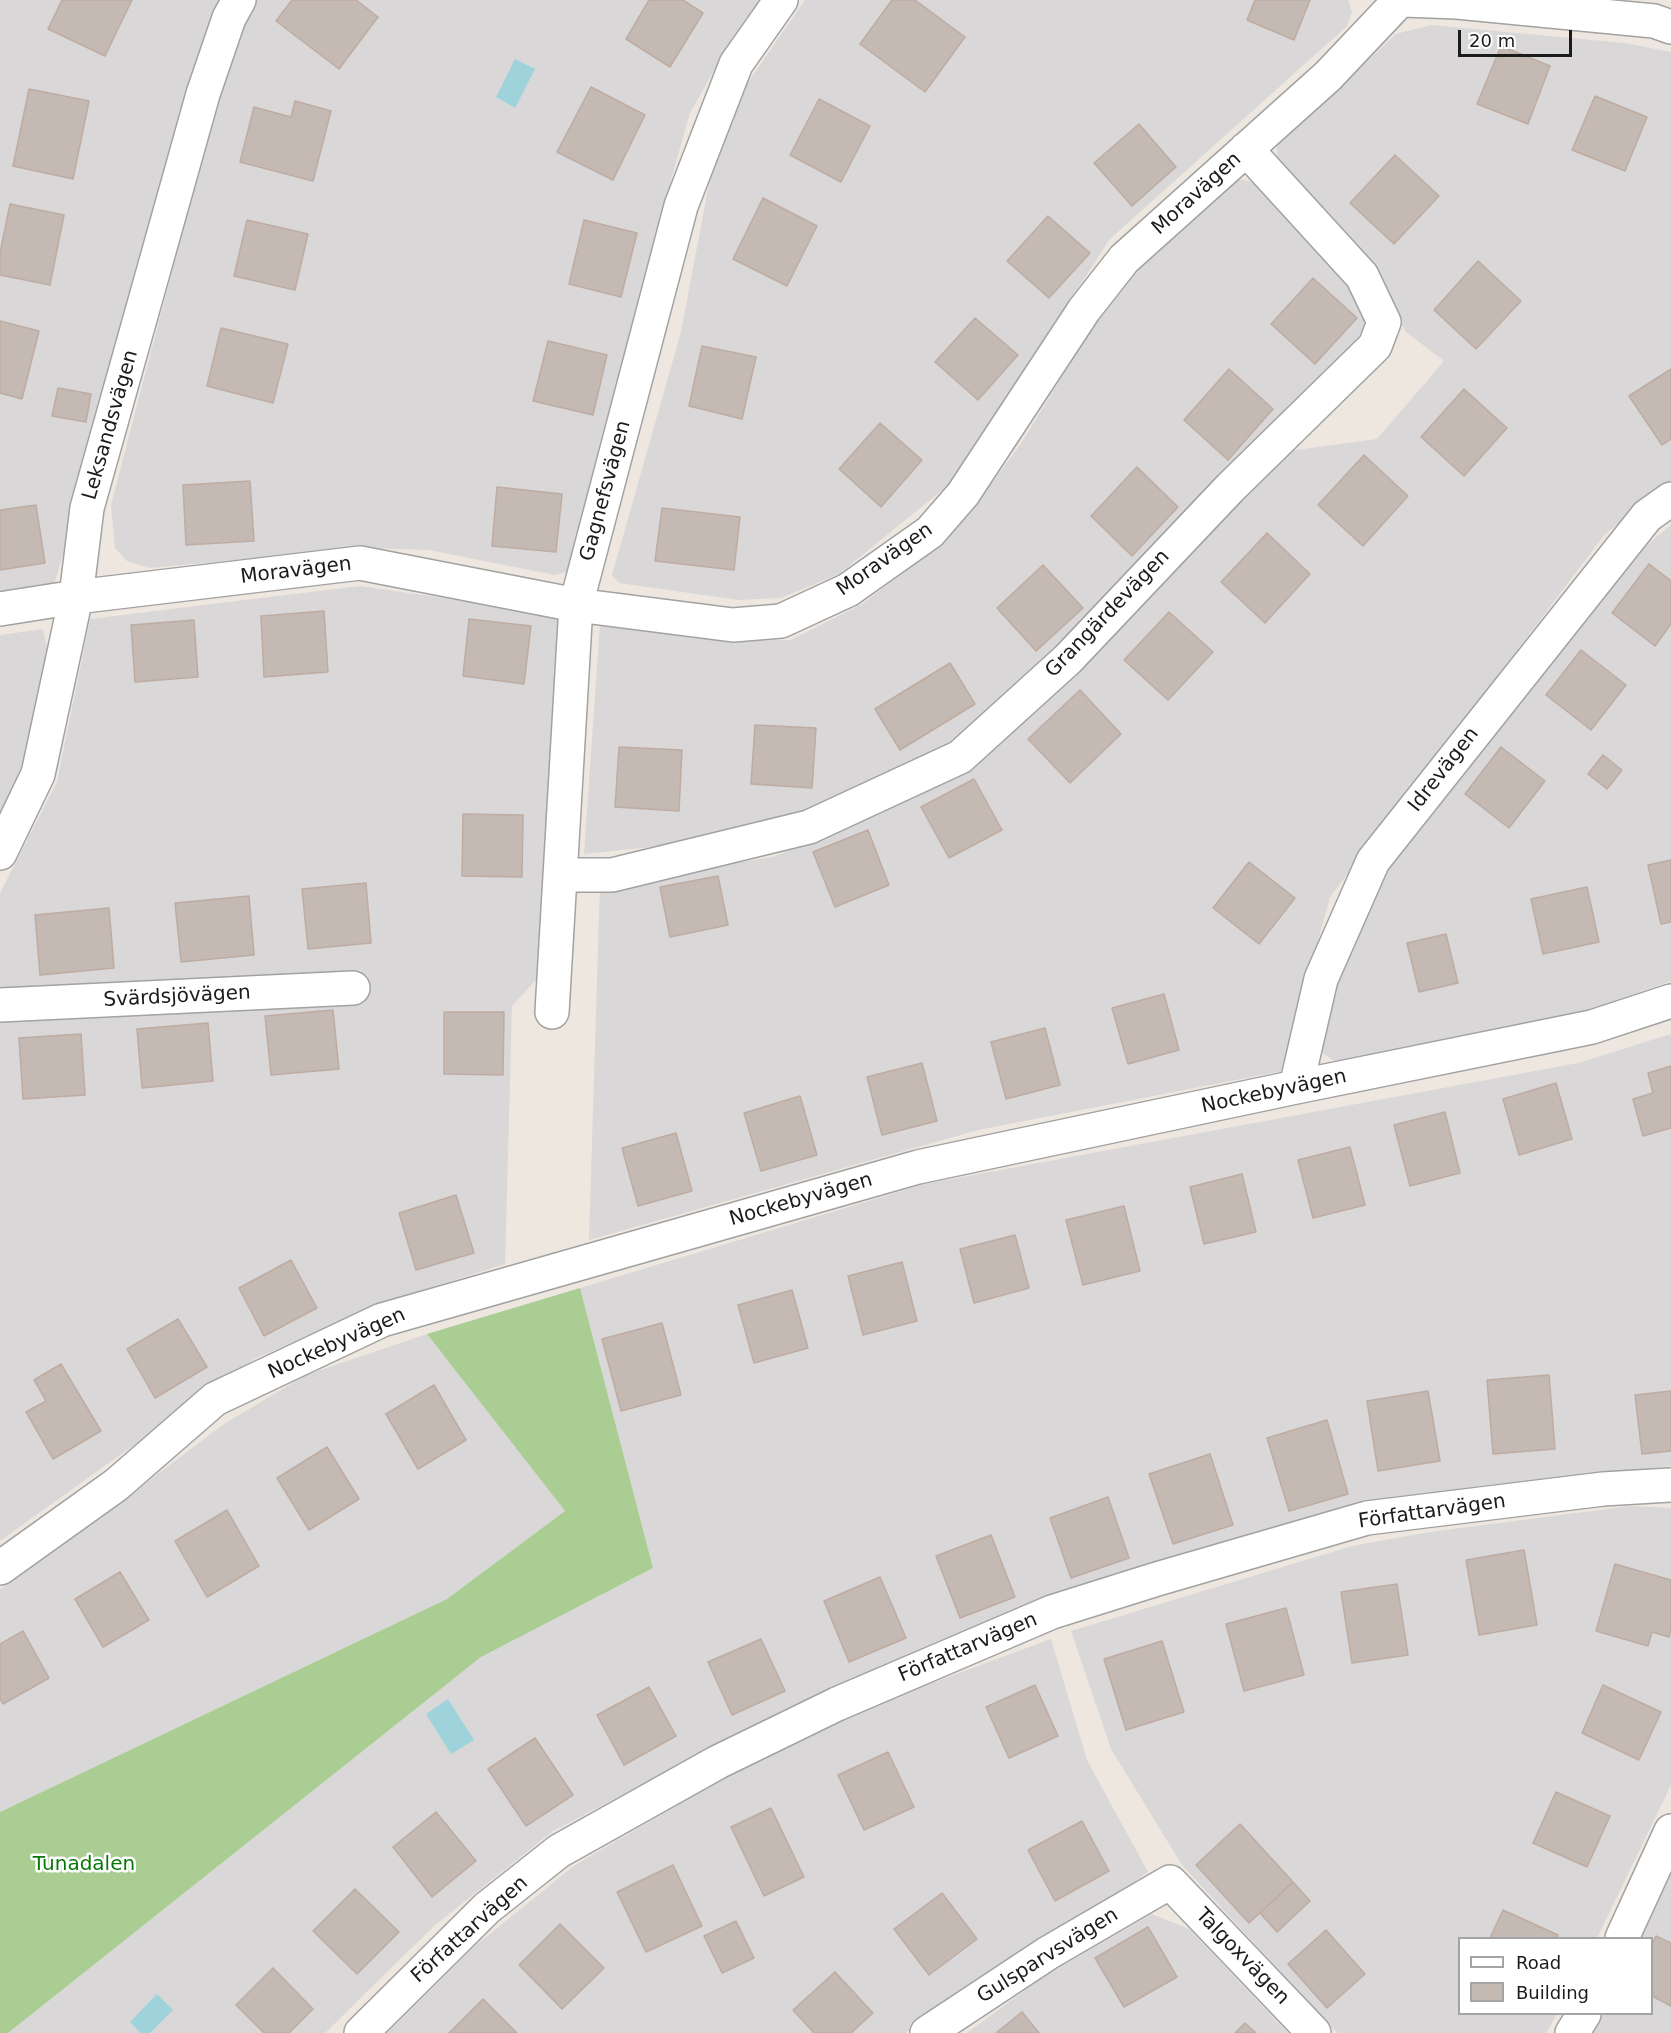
<!DOCTYPE html>
<meta charset="utf-8">
<style>
body{margin:0}
#map{position:relative;width:1671px;height:2033px;overflow:hidden;background:#ede7df;font-family:"DejaVu Sans",sans-serif}
canvas{display:block}
.legend{position:absolute;left:1458px;top:1937px;width:195px;height:78px;box-sizing:border-box;background:#fff;border:2px solid #a4a4a4;margin:0;padding:8px 10px;list-style:none;font-size:18px;color:#1b1b1b}
.legend li{display:flex;align-items:center;gap:12px;height:30px}
.legend b{width:30px;border:2px solid #a4a4a4}
.scale{position:absolute;left:1458px;top:30px;width:114px;height:27px;box-sizing:border-box;border:3px solid #1b1b1b;border-top:0;padding-left:8px;font-size:18px;line-height:21px;white-space:nowrap;color:#1b1b1b;-webkit-text-stroke:4px #fff;paint-order:stroke}
</style>
<div id="map">
<canvas width="1671" height="2033"></canvas>
<ul class="legend">
<li><b style="height:8px;background:#fff"></b>Road</li>
<li><b style="height:16px;background:#c4b9b3"></b>Building</li>
</ul>
<div class="scale">20 m</div>
</div>
<script>
const ctx = document.querySelector('canvas').getContext('2d');
ctx.lineJoin = 'round';
function fill(path, color) { ctx.fillStyle = color; ctx.fill(path, 'evenodd'); }
const poly = rows => new Path2D(rows.map(r => 'M' + r).join(''));
function strokePath(path, color, width, dash) { ctx.strokeStyle = color; ctx.lineWidth = width; ctx.lineCap = dash ? 'butt' : 'round'; ctx.setLineDash(dash || []); ctx.stroke(path); }
function write(font, color, halo, rows, align = 'center') {
  ctx.font = font + ' "DejaVu Sans",sans-serif'; ctx.lineWidth = 5; ctx.setLineDash([]); ctx.textBaseline = 'middle'; ctx.strokeStyle = halo; ctx.fillStyle = color; for (const [text, x, y, turn = 0] of rows) {
    ctx.save(); ctx.translate(x, y); ctx.rotate((+turn || 0) * Math.PI / 180); ctx.textAlign = isNaN(turn) ? turn : align; if (halo) ctx.strokeText(text, 0, 0); ctx.fillText(text, 0, 0); ctx.restore();
  }
}
const residential = poly([
 [0,0,222,0,54,585,0,597],
 [256,0,759,0,731,40,690,113,672,176,635,346,569,571,555,575,429,550,365,548,150,568,127,561,115,548,111,505,217,99,241,25],
 [805,0,1348,0,1352,12,1347,26,1110,239,951,483,839,574,781,598,739,600,619,583,612,575,681,332,714,157,740,94],
 [1431,25,1625,43,1671,52,1671,484,1605,534,1330,897,1282,1071,978,1130,589,1240,600,884,773,857,882,813,965,764,1281,452,1377,439,1444,361,1406,332,1371,268,1277,168,1277,145,1396,34],
 [1234,178,1249,181,1262,188,1337,263,1369,326,971,736,841,802,718,840,584,854,600,624,732,641,791,640,862,604,939,546,981,498,1022,442,1096,321,1135,273],
 [1671,525,1671,981,1584,1012,1338,1063,1321,1052,1338,978,1381,865,1647,545],
 [360,586,542,612,561,622,536,980,512,1006,505,1264,382,1303,254,1359,0,1541,0,1018,362,1002,361,970,0,990,0,893,57,782,90,619],
 [43,629,47,648,46,709,31,768,0,825,0,635],
 [1671,1034,1671,1466,1602,1475,1487,1485,1367,1504,1151,1565,935,1642,721,1743,553,1831,434,1926,325,2033,8,2033,481,1657,653,1568,580,1288,925,1184,1578,1063],
 [427,1334,565,1511,447,1599,0,1812,0,1589,126,1498,224,1424,306,1375],
 [1630,1506,1671,1508,1671,1785,1597,1938,1460,1938,1460,2014,1557,2014,1546,2033,1337,2033,1182,1865,1111,1749,1071,1631,1352,1546,1430,1532],
 [1051,1639,1087,1760,1148,1872,1123,1890,1024,1949,921,2021,906,2033,387,2033,475,1946,575,1865,723,1779,889,1699],
 [1671,1870,1671,2033,1590,2033,1602,2014,1652,2014,1652,1938,1638,1938],
 [1152,1914,1189,1929,1288,2033,967,2033,1043,1977]
]);
const forest = poly([
 [580,1288,653,1568,481,1657,8,2033,0,2033,0,1812,447,1599,565,1511,427,1334]
]);
const water = poly([
 [515,59,535,69,515,108,496,97],
 [448,1699,474,1740,451,1754,426,1714],
 [157,1994,173,2010,150,2033,141,2033,130,2022]
]);
const building = poly([
 [62,0,132,0,105,56,48,29,62,0],
 [292,0,356,0,378,17,339,69,276,21,292,0],
 [649,0,683,0,703,13,670,67,626,39,649,0],
 [892,0,915,0,965,37,925,92,860,44,892,0],
 [1255,0,1310,0,1294,40,1247,20,1255,0],
 [1501,46,1550,66,1528,124,1477,104,1501,46],
 [591,87,645,115,613,180,557,152,591,87],
 [29,89,89,101,73,179,13,166,29,89],
 [1595,96,1647,117,1625,171,1572,150,1595,96],
 [819,99,870,126,841,182,790,155,819,99],
 [295,101,331,111,313,181,240,162,254,107,291,117,295,101],
 [1139,124,1176,167,1132,206,1094,163,1139,124],
 [1395,155,1439,196,1394,244,1350,203,1395,155],
 [763,198,817,226,787,286,733,259,763,198],
 [10,204,64,215,50,285,0,275,0,253,10,204],
 [1048,216,1090,253,1049,298,1007,261,1048,216],
 [247,220,308,234,295,290,234,276,247,220],
 [584,220,637,233,621,297,569,284,584,220],
 [1478,261,1521,301,1476,349,1434,310,1478,261],
 [1313,278,1357,318,1315,364,1271,324,1313,278],
 [975,318,1018,355,978,400,935,362,975,318],
 [0,321,39,331,22,399,0,393,0,321],
 [221,328,288,344,273,403,207,386,221,328],
 [548,341,607,355,593,415,533,401,548,341],
 [702,346,756,357,742,419,689,406,702,346],
 [1229,369,1273,409,1228,460,1184,420,1229,369],
 [1671,369,1671,439,1662,445,1629,396,1671,369],
 [58,388,91,394,86,422,52,416,58,388],
 [1464,389,1507,428,1464,476,1421,437,1464,389],
 [880,423,922,460,881,507,839,469,880,423],
 [1364,455,1408,496,1363,546,1318,505,1364,455],
 [1137,467,1178,507,1132,556,1091,516,1137,467],
 [250,481,254,541,186,545,183,485,250,481],
 [497,487,562,494,556,552,492,546,497,487],
 [36,505,45,563,0,570,0,510,36,505],
 [662,508,740,517,734,570,655,561,662,508],
 [1267,533,1310,574,1265,623,1221,582,1267,533],
 [1649,564,1671,581,1671,624,1655,646,1612,613,1649,564],
 [1043,565,1083,608,1036,651,997,608,1043,565],
 [324,611,328,672,264,677,261,616,324,611],
 [1169,612,1213,652,1168,700,1124,660,1169,612],
 [469,619,531,626,524,684,463,676,469,619],
 [194,620,198,677,135,682,131,625,194,620],
 [1581,650,1626,685,1591,730,1546,695,1581,650],
 [950,663,975,704,900,750,875,709,950,663],
 [1080,690,1121,734,1070,783,1028,739,1080,690],
 [755,725,816,728,812,788,751,784,755,725],
 [619,747,682,750,679,811,615,807,619,747],
 [1501,747,1545,781,1509,828,1465,794,1501,747],
 [1603,755,1622,770,1607,789,1588,774,1603,755],
 [974,779,1002,830,949,858,921,807,974,779],
 [463,814,523,815,522,877,462,876,463,814],
 [868,830,889,885,835,907,813,852,868,830],
 [1671,860,1671,922,1661,924,1648,865,1671,860],
 [1249,862,1295,898,1259,944,1213,908,1249,862],
 [718,876,728,925,670,937,660,887,718,876],
 [366,883,371,943,308,949,302,889,366,883],
 [1587,887,1599,942,1543,954,1531,899,1587,887],
 [249,896,254,955,181,962,175,903,249,896],
 [109,908,114,968,40,975,35,915,109,908],
 [1446,934,1458,983,1419,992,1407,943,1446,934],
 [1164,994,1179,1050,1128,1064,1112,1008,1164,994],
 [333,1010,339,1069,271,1075,265,1016,333,1010],
 [444,1012,504,1012,503,1075,444,1074,444,1012],
 [208,1023,213,1081,142,1088,137,1029,208,1023],
 [1045,1028,1060,1085,1006,1099,991,1042,1045,1028],
 [81,1034,85,1095,23,1099,19,1038,81,1034],
 [922,1063,937,1121,882,1135,867,1077,922,1063],
 [1671,1066,1671,1128,1643,1136,1633,1099,1653,1093,1648,1073,1671,1066],
 [1556,1083,1572,1139,1519,1155,1503,1099,1556,1083],
 [800,1096,817,1155,761,1171,744,1113,800,1096],
 [1445,1112,1460,1173,1410,1186,1394,1125,1445,1112],
 [676,1133,692,1191,638,1206,622,1148,676,1133],
 [1350,1147,1365,1205,1313,1218,1298,1160,1350,1147],
 [1242,1174,1256,1232,1204,1244,1190,1187,1242,1174],
 [456,1195,474,1253,416,1270,399,1213,456,1195],
 [1124,1206,1140,1271,1083,1285,1066,1220,1124,1206],
 [1015,1235,1029,1288,974,1303,960,1249,1015,1235],
 [291,1260,317,1308,264,1336,239,1288,291,1260],
 [902,1262,917,1321,863,1335,848,1276,902,1262],
 [792,1290,808,1348,754,1363,738,1305,792,1290],
 [178,1319,207,1367,155,1398,127,1349,178,1319],
 [662,1323,681,1395,621,1411,602,1339,662,1323],
 [61,1364,101,1431,53,1459,26,1412,46,1401,34,1380,61,1364],
 [1549,1375,1555,1449,1493,1454,1487,1380,1549,1375],
 [434,1385,466,1440,418,1469,386,1414,434,1385],
 [1428,1391,1440,1461,1378,1471,1367,1401,1428,1391],
 [1671,1391,1671,1451,1642,1454,1635,1395,1671,1391],
 [1327,1420,1348,1494,1289,1511,1267,1438,1327,1420],
 [327,1447,359,1499,309,1530,277,1478,327,1447],
 [1210,1454,1233,1525,1173,1544,1149,1474,1210,1454],
 [1108,1497,1129,1558,1071,1578,1050,1518,1108,1497],
 [227,1510,259,1566,207,1597,175,1541,227,1510],
 [991,1535,1015,1597,960,1618,936,1556,991,1535],
 [1524,1550,1537,1625,1479,1635,1466,1560,1524,1550],
 [1615,1564,1671,1580,1671,1629,1669,1637,1652,1632,1648,1646,1596,1631,1615,1564],
 [120,1572,149,1620,103,1647,75,1599,120,1572],
 [880,1577,906,1638,849,1662,824,1601,880,1577],
 [1397,1584,1408,1655,1352,1663,1341,1592,1397,1584],
 [1286,1608,1304,1675,1244,1691,1226,1624,1286,1608],
 [23,1631,49,1678,3,1704,0,1698,0,1644,23,1631],
 [761,1639,785,1691,732,1715,708,1662,761,1639],
 [1162,1641,1184,1712,1126,1730,1104,1659,1162,1641],
 [1035,1685,1058,1736,1009,1758,986,1707,1035,1685],
 [1603,1685,1661,1712,1639,1760,1582,1733,1603,1685],
 [649,1687,676,1736,624,1765,597,1715,649,1687],
 [535,1738,573,1795,526,1826,488,1769,535,1738],
 [888,1752,914,1807,864,1830,838,1775,888,1752],
 [1556,1792,1610,1816,1587,1867,1533,1843,1556,1792],
 [771,1808,804,1877,764,1896,731,1827,771,1808],
 [436,1812,476,1861,432,1897,393,1847,436,1812],
 [1082,1821,1109,1871,1055,1901,1028,1850,1082,1821],
 [1240,1824,1293,1882,1249,1923,1196,1865,1240,1824],
 [673,1865,702,1926,646,1952,617,1892,673,1865],
 [1293,1882,1310,1901,1277,1932,1260,1913,1293,1882],
 [355,1889,399,1932,357,1974,313,1931,355,1889],
 [942,1893,977,1939,929,1975,894,1929,942,1893],
 [1503,1910,1558,1935,1557,1938,1490,1938,1503,1910],
 [736,1921,754,1958,722,1973,704,1936,736,1921],
 [560,1924,604,1968,562,2009,519,1965,560,1924],
 [1148,1927,1177,1977,1124,2007,1095,1958,1148,1927],
 [1326,1930,1365,1974,1327,2008,1288,1964,1326,1930],
 [1656,1936,1671,1943,1671,2006,1652,1996,1652,1944,1656,1936],
 [273,1968,313,2009,289,2033,264,2033,236,2005,273,1968],
 [835,1972,873,2013,851,2033,814,2033,793,2010,835,1972],
 [483,1999,517,2033,449,2033,483,1999],
 [1022,2012,1039,2033,996,2033,1022,2012],
 [1245,2023,1256,2033,1235,2033,1245,2023]
]);
const street = poly([
 [1404,0,1457,2,1654,21,1671,27],
 [0,609,76,597,360,563,576,605,733,625,781,621,848,590,930,532,963,494,1084,310,1124,259,1328,76,1400,0],
 [0,853,38,774,76,597,87,508,203,94,229,18,239,0],
 [560,875,612,875,809,827,960,757,1068,659,1230,488,1375,346,1384,322,1362,276,1246,149],
 [0,1005,353,988],
 [552,1012,576,605,681,206,736,64,781,0],
 [1296,1087,1321,979,1373,861,1647,516,1671,499],
 [0,1568,116,1485,215,1399,382,1320,918,1167,1296,1087,1592,1027,1671,1001],
 [1622,1938,1671,1831],
 [361,2033,487,1908,559,1851,718,1762,837,1704,1052,1612,1157,1579,1367,1518,1603,1489,1671,1485],
 [927,2033,1048,1953,1170,1882,1314,2033],
 [1572,2033,1584,2014]
]);
const streetNames = [
 ["Moravägen",1197,194,-42],
 ["Leksandsvägen",111,425,-74],
 ["Gagnefsvägen",606,491,-75],
 ["Moravägen",885,560,-35],
 ["Moravägen",296,571,-7],
 ["Grangärdevägen",1108,614,-46],
 ["Idrevägen",1444,770,-52],
 ["Svärdsjövägen",177,997,-3],
 ["Nockebyvägen",1274,1092,-12],
 ["Nockebyvägen",801,1200,-16],
 ["Nockebyvägen",337,1344,-24],
 ["Författarvägen",1432,1512,-8],
 ["Författarvägen",968,1648,-23],
 ["Författarvägen",470,1930,-42],
 ["Gulsparvsvägen",1048,1956,-32],
 ["Talgoxvägen",1242,1957,46]
];
const parkNames = [
 ["Tunadalen",84,1865]
];
fill(residential, '#d9d7d7');
fill(forest, '#a9cd93');
fill(water, '#9ed3dc');
fill(building, '#c4b9b3');
strokePath(building, '#beaca2', 1.5);
strokePath(street, '#a2a2a2', 36);
strokePath(street, '#fff', 33);
write('20px', '#1b1b1b', '#fff', streetNames);
write('20px', '#097809', '#fff', parkNames);
</script>
